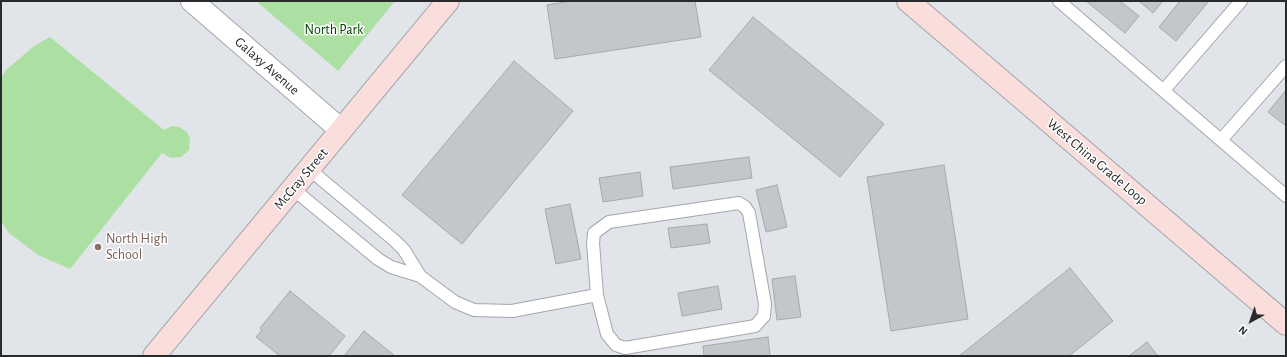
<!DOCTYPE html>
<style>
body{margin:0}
#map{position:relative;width:1287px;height:357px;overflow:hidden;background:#e1e4e9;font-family:"Alegreya Sans",sans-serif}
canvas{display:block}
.frame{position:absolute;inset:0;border:2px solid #292a2c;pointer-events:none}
.north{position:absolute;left:1231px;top:301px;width:40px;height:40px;-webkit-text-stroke:3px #fff;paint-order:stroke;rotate:220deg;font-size:11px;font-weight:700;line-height:16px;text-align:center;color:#292a2c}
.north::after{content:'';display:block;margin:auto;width:14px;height:18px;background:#292a2c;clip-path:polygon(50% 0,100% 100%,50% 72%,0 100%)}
</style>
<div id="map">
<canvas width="1287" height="357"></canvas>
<div class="frame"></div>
<div class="north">N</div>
</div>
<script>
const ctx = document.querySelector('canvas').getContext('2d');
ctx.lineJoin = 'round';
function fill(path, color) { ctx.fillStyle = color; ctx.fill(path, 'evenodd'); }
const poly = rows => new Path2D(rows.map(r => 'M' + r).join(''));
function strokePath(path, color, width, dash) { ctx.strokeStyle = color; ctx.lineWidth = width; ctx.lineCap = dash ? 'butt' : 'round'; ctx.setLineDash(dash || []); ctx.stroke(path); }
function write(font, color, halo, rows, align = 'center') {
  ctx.font = font + ' "Alegreya Sans",sans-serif'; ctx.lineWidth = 3; ctx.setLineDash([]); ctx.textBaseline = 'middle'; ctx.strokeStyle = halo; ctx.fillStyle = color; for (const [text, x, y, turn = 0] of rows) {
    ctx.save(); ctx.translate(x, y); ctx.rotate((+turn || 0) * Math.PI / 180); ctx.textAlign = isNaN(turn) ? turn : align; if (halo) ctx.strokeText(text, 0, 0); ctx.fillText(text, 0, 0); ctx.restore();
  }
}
const green = poly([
 [256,1,395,1,338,71],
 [50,37,164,130,172,126,179,127,187,132,190,139,189,150,181,157,171,158,162,153,70,269,38,255,9,233,1,221,1,78,6,70,34,46]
]);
const building = poly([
 [571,1,695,1,701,37,555,59,547,5,571,1],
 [1086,1,1120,1,1139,16,1125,33,1086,1],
 [1139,1,1163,1,1153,13,1139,1],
 [1180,1,1209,1,1176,41,1159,27,1180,1],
 [753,17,884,124,840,177,709,70,753,17],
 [514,61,573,111,462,244,402,195,514,61],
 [1286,90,1286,126,1268,112,1286,90],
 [749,157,752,178,673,189,670,167,749,157],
 [944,165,968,319,891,331,867,177,944,165],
 [640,172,643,196,603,202,599,178,640,172],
 [777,185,787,227,766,232,756,190,777,185],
 [570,204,581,259,556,264,545,209,570,204],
 [707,224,710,243,671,248,668,228,707,224],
 [1070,268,1113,321,1069,356,959,356,1070,268],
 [795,276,801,317,777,320,772,279,795,276],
 [718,286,722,309,682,316,678,293,718,286],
 [290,291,345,336,329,356,280,356,256,337,262,330,260,328,290,291],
 [364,331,395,356,344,356,364,331],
 [768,337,770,356,704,356,703,346,768,337],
 [1147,342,1158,356,1129,356,1147,342]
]);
const lane = poly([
 [1059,1,1286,196],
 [1164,90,1241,1],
 [1221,140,1286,66],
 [293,189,378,259,391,267,420,276,404,250,394,240,309,169],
 [420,276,455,302,474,310,512,311,597,295,607,334,616,345,625,348,755,326,764,316,765,304,749,213,745,207,739,203,609,222,594,233,593,243,597,295]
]);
const street = poly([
 [192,1,341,130]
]);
const secondary = poly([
 [908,1,1286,324],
 [154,356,448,1]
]);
const markers = [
 [98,247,4,"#8d6e63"]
];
const parkNames = [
 ["North Park",334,30]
];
const streetNames = [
 ["Galaxy Avenue",267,66,41],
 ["West China Grade Loop",1097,162,40],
 ["McCray Street",301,179,-50]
];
const educationNames = [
 ["North High",106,239],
 ["School",106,255]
];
fill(green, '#ace0a3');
fill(building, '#c3c6cb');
strokePath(building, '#a5a8ad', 1);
strokePath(lane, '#a4a6ab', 14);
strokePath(street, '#a4a6ab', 24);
strokePath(secondary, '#a4a6ab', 24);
strokePath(lane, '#fff', 12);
strokePath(street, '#fff', 22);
strokePath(secondary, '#fadedb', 22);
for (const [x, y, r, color] of markers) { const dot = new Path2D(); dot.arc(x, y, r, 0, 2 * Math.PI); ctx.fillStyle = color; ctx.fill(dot); strokePath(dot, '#fff', 1.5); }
write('14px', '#064100', '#fff', parkNames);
write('14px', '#292a2c', '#fff', streetNames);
write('14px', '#785e54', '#fff', educationNames, 'left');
</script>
